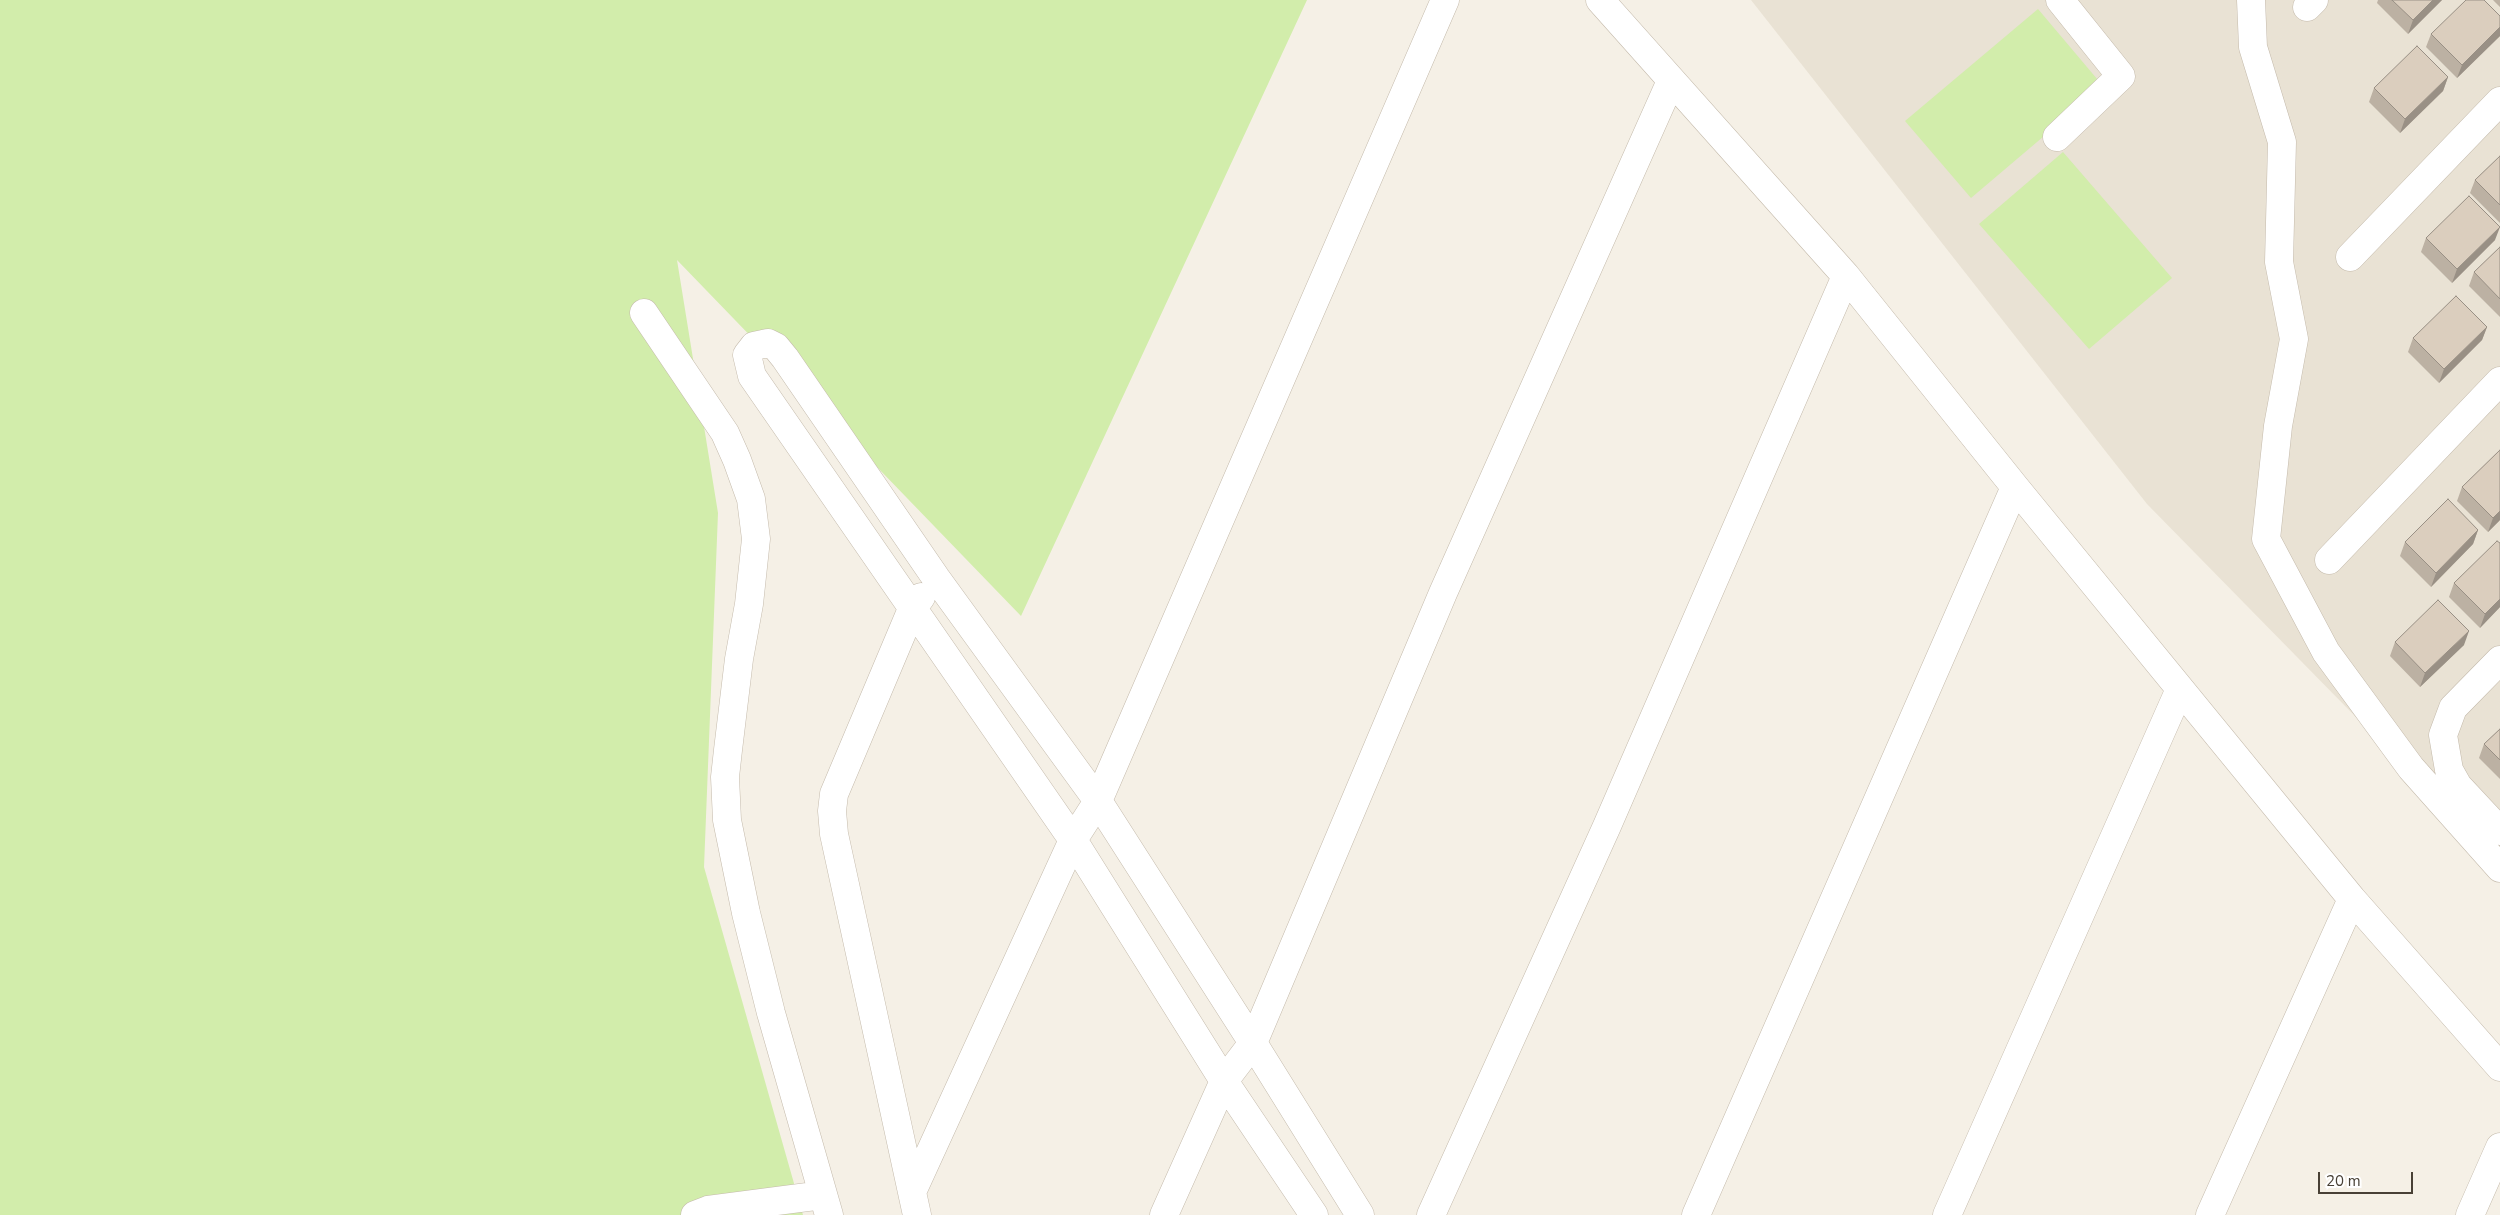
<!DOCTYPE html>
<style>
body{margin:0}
#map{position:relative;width:2500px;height:1215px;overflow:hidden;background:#f5f0e6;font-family:"Nunito Sans",sans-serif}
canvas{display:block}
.scale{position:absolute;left:2318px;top:1172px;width:95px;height:22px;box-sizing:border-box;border:2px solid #484035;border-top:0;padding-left:6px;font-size:15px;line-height:18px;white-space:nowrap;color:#484035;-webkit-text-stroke:4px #fff;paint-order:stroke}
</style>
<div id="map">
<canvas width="2500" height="1215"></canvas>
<div class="scale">20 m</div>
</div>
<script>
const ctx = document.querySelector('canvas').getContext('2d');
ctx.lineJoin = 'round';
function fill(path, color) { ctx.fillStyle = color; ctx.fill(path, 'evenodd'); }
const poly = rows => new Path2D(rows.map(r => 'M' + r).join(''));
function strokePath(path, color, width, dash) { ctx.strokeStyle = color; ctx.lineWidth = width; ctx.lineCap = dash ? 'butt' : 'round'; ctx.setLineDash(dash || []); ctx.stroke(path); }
const residential = poly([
 [1751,0,2500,0,2500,864,2147,504]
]);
const green = poly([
 [0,0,1307,0,1021,616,677,260,718,513,704,867,803,1215,0,1215],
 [2038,9,2103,86,1971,198,1905,121],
 [2063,152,2172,278,2089,349,1979,224]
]);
const minor = poly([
 [1600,0,1846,276,2015,487,2352,899,2500,1067],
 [2251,0,2253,47,2282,142,2279,262,2294,339,2278,426,2266,539,2326,652,2411,768,2500,868],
 [2307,7,2314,0],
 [2057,137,2121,76,2060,0],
 [2350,257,2500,101],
 [644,313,725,433,737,460,751,499,756,539,749,604,739,659,728,750,725,777,727,820,746,913,771,1013,829,1215],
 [2329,560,2500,381],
 [2500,660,2453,708,2443,735,2449,770,2458,786,2500,831],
 [912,1192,1073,840,1098,801,1445,0],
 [695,1215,708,1210,823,1195],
 [917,1215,834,834,832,811,834,794,912,609,921,597],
 [1164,1215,1224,1081,1253,1043,1443,593,1671,81],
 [1314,1215,1224,1081,1073,840,752,376,747,355,754,346,768,343,776,347,785,358,936,578,1098,801,1253,1043,1360,1215],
 [1431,1215,1607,826,1846,276],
 [1696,1215,2015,487],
 [1947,1215,2180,689],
 [2210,1215,2352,899],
 [2470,1215,2500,1147]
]);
const wall = poly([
 [2378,0,2442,0,2408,34,2377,3],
 [2493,0,2500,0,2500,7],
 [2500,16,2500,36,2457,78,2426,47,2431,34],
 [2448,77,2443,91,2400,133,2369,102,2374,88],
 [2500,156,2500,223,2470,193,2475,180],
 [2426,238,2495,240,2452,283,2421,252],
 [2500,247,2500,317,2469,286,2474,272],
 [2487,327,2482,340,2439,383,2408,352,2413,338],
 [2500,450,2500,520,2488,532,2457,501,2462,487],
 [2478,530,2473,544,2431,587,2400,556,2405,542],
 [2500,543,2500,607,2480,628,2449,597,2454,583],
 [2395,642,2464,645,2420,687,2390,656],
 [2500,729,2500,779,2479,758,2484,744]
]);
const shadedWall = poly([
 [2433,0,2442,0,2408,34,2413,20],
 [2500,27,2500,36,2457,78,2462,65],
 [2448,77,2443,91,2400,133,2405,119],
 [2500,227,2495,240,2452,283,2457,269],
 [2487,327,2482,340,2439,383,2444,369],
 [2500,511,2500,520,2488,532,2493,518],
 [2478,530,2473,544,2431,587,2436,573],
 [2500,599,2500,607,2480,628,2485,614],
 [2469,631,2464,645,2420,687,2425,673]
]);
const building = poly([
 [2392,0,2433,0,2413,20,2392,0],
 [2466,0,2484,0,2500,16,2500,27,2462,65,2431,34,2466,0],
 [2417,46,2448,77,2405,119,2374,88,2417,46],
 [2500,156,2500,205,2475,180,2500,156],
 [2469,196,2500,227,2457,269,2426,238,2469,196],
 [2500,247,2500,299,2474,272,2500,247],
 [2456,296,2487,327,2444,369,2413,338,2456,296],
 [2500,450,2500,511,2493,518,2462,487,2500,450],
 [2448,499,2478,530,2436,573,2405,542,2448,499],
 [2497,541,2500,543,2500,599,2485,614,2454,583,2497,541],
 [2438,600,2469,631,2425,673,2395,642,2438,600],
 [2500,729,2500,760,2484,744,2500,729]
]);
fill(residential, '#e9e2d4');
fill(green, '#d2edab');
strokePath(minor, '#c4baab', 29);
strokePath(minor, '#fff', 28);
fill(wall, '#bcb1a3');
fill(shadedWall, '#999085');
fill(building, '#dbcebe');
strokePath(building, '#999085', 1);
</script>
